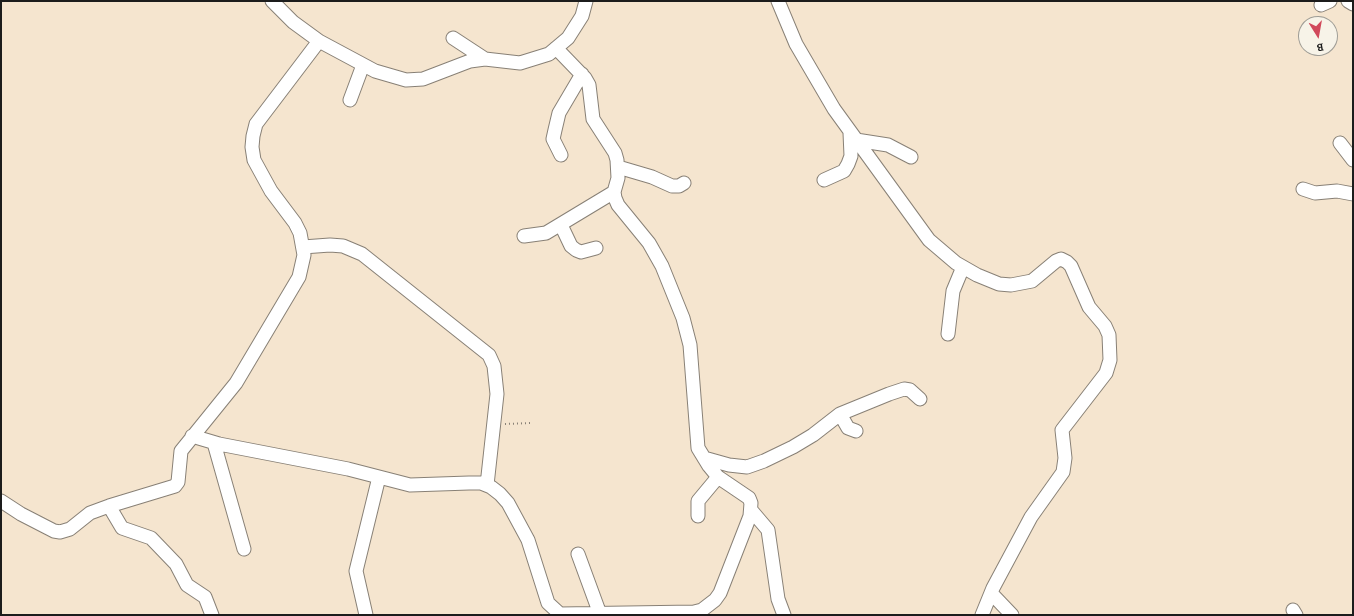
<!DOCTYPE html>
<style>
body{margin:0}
#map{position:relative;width:1354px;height:616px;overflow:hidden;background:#f5e5cf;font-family:Alegreya,serif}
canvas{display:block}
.frame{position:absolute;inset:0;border:2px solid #1c1c1c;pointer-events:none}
.north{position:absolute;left:1298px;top:16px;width:40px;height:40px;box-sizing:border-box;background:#f7f3e8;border:1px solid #9f9d96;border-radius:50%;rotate:169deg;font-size:11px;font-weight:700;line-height:16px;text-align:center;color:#1c1c1c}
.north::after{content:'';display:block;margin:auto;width:14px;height:18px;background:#d1495b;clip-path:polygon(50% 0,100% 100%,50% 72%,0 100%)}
</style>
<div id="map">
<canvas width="1354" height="616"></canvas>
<div class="frame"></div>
<div class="north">B</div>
</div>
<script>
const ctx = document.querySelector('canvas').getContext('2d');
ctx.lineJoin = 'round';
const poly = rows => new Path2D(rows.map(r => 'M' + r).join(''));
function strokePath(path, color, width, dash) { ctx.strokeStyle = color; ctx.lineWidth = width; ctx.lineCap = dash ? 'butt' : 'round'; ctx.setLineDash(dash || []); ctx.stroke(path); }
const path = poly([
 [505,424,532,423]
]);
const minor = poly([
 [272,1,293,22,319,41,375,71,406,80,423,79,470,61,485,59,520,63,549,54,568,38,582,16,586,1],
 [778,1,796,44,834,109,929,240,956,263,977,275,999,284,1011,285,1032,281,1056,261,1061,259,1067,262,1071,266,1089,307,1105,326,1109,335,1110,360,1106,373,1062,430,1065,458,1063,472,1031,517,993,588,982,615],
 [1348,1,1353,4],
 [1321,5,1330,1],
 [453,38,485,59],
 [350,100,363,65],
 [856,140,888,145,911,157],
 [1340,143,1353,160],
 [561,155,553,139,555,130,559,113,582,74],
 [618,167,652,177,672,186,679,186,684,183],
 [824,180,844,171,848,164,851,156,850,133],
 [1303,189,1315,193,1337,191,1353,194],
 [561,225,571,246,576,250,581,252,596,248],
 [524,236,546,233,614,192],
 [303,247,330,245,343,246,362,254,489,355,494,366,497,394,487,485],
 [948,334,953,291,963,267],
 [840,414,848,428,856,431],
 [192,436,219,444,348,469,410,485,469,483,481,483,491,487,500,494,508,503,528,540,548,603,560,614,694,612,702,610,715,600,720,593,750,516,751,503,749,498,718,477,709,466,698,448,690,345,683,318,662,266,649,243,618,205,615,198,614,192,618,178,617,160,615,153,593,119,589,85,585,78,556,48],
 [214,443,244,549],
 [704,458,729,465,747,467,764,461,793,447,813,435,840,414,889,394,904,389,910,390,920,399],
 [1,501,21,514,54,531,60,532,70,529,90,513,109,506,175,486,178,482,181,451,236,383,299,277,304,255,300,233,295,223,271,191,254,160,252,147,253,136,256,124,319,41],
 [109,506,122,528,151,538,176,564,187,585,205,597,212,615],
 [751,510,768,530,778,599,784,615],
 [698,516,698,501,718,477],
 [578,554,600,614],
 [991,593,1012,615],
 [1293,610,1296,615],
 [366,615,356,571,379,477]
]);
strokePath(minor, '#888076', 15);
strokePath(path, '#888076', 2, [1, 3]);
strokePath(minor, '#fff', 13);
</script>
